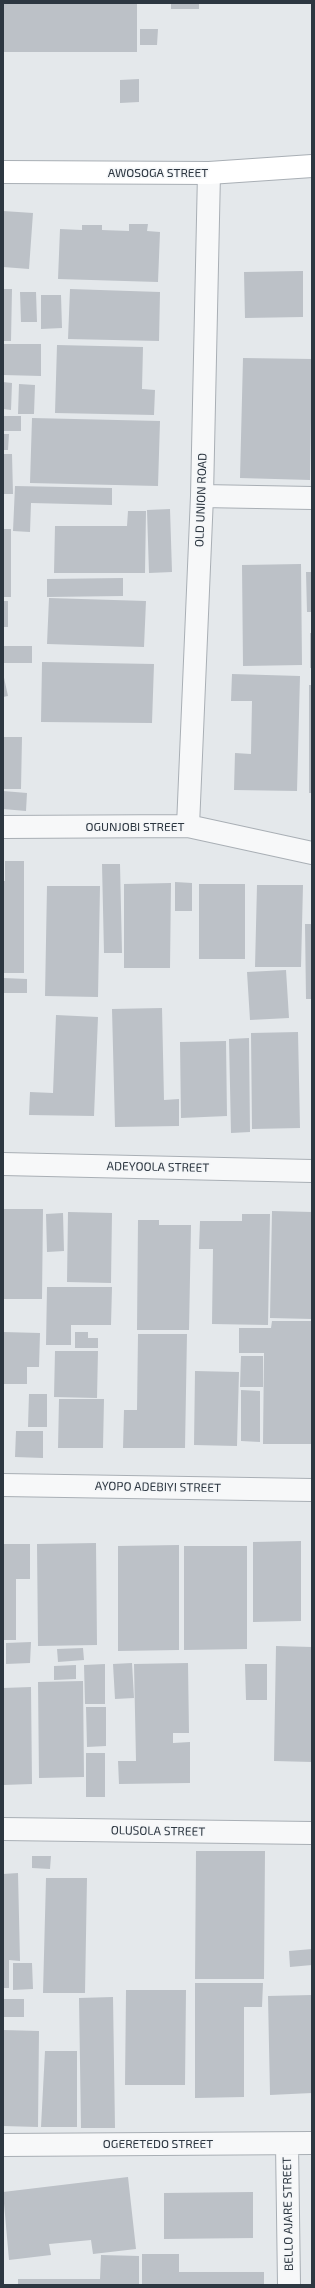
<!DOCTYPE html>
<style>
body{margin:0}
#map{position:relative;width:315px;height:2288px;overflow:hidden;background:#e4e8eb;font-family:"Exo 2",sans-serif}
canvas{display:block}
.frame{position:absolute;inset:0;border:4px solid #2d3741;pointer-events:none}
</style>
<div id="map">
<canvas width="315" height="2288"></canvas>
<div class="frame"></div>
</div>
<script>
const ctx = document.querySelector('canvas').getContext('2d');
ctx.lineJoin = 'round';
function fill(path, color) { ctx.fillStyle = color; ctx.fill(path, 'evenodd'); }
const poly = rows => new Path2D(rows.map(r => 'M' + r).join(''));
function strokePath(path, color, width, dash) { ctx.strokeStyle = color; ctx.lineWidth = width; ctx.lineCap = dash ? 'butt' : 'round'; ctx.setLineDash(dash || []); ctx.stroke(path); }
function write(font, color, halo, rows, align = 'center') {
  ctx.font = font + ' "Exo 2",sans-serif'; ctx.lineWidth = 3; ctx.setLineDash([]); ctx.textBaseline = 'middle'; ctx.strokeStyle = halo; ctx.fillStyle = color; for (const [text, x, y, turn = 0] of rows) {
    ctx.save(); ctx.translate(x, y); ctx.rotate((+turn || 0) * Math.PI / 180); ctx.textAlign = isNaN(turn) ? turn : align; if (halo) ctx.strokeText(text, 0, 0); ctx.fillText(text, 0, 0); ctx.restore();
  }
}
const building = poly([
 [3,3,137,3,137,52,3,52],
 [171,3,199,3,199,9,171,9],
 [140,29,158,29,157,45,140,45],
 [139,79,139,102,120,103,120,80],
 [3,211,33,213,29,269,3,267],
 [129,224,148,224,147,231,160,232,158,282,58,279,60,229,82,230,82,225,102,225,102,230,129,231],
 [303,271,303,317,245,318,244,272],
 [3,289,12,289,11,341,3,341],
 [70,289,160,292,159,341,68,339],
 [20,292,36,292,37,322,21,322],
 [41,295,61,295,62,328,41,329],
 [3,344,41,344,41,376,3,375],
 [57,345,143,347,142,389,155,390,154,415,55,413],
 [243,358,312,359,310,480,240,478],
 [3,382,12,383,11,410,3,409],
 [19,384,35,385,34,414,18,414],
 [3,416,21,416,21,431,3,431],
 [32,418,160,421,158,486,30,483],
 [3,434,9,434,8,450,3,450],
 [3,454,12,454,13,494,3,494],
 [15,486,112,488,112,505,31,503,30,532,13,531],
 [170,509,172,572,149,573,147,510],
 [128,511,146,511,145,573,54,573,55,526,127,526],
 [3,529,11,529,11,597,3,597],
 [301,564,302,665,243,666,242,565],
 [306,572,312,572,312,612,307,612],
 [123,578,123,596,47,597,47,579],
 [49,598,146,601,144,647,47,644],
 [3,601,8,601,8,627,3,627],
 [310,633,312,633,312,668,310,668],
 [4,646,32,646,32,663,4,663],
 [42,662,154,664,152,723,41,722],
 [3,673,8,696,3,697],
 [232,674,300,676,297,791,234,790,235,753,251,754,252,701,231,701],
 [309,685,312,685,312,793,309,793],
 [3,737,22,737,21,789,3,789],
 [3,791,27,793,26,811,3,809],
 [5,861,24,861,24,973,3,973,3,881,5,881],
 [102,864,120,864,122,953,104,953],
 [175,882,192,883,192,911,175,911],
 [171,883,170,968,124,968,124,884],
 [199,884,245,884,245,959,199,959],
 [257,885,303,885,301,967,255,967],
 [47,886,100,886,98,997,45,996],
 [305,924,312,924,312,999,306,999],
 [286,970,289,1018,250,1020,247,972],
 [3,978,27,979,27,993,3,993],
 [162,1008,164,1100,179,1099,179,1126,115,1127,112,1009],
 [56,1015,98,1017,94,1116,29,1115,30,1092,53,1093],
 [298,1032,300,1128,252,1129,251,1033],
 [249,1038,250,1132,231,1133,229,1039],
 [226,1041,227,1116,181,1118,180,1042],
 [3,1209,43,1209,42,1299,3,1299],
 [272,1211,312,1212,312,1319,270,1318],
 [68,1212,112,1213,111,1283,67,1282],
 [63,1213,64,1251,47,1252,46,1214],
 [242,1214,270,1214,268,1325,212,1324,213,1249,199,1249,200,1221,242,1221],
 [138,1220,159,1220,159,1225,191,1225,189,1330,137,1330],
 [47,1287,112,1287,111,1325,71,1325,71,1345,46,1345],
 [272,1321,312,1321,312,1444,263,1444,264,1353,239,1353,239,1328,271,1328],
 [3,1332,40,1333,39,1367,27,1367,27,1384,3,1384],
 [75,1332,88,1332,88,1338,98,1338,98,1348,75,1348],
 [138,1334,187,1334,185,1448,123,1448,124,1410,137,1410],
 [55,1351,98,1351,97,1398,54,1397],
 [241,1356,263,1356,263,1387,240,1387],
 [195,1371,239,1372,237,1446,194,1445],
 [241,1390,260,1391,260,1442,241,1441],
 [29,1394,47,1394,47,1427,28,1427],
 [59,1399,104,1399,103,1448,58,1448],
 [16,1431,43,1431,43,1458,15,1457],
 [301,1541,301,1621,253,1622,253,1542],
 [96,1543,97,1645,38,1646,37,1544],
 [3,1544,30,1544,30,1579,16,1579,16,1640,3,1640],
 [179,1545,179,1650,118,1651,118,1546],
 [184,1546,247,1546,247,1649,184,1650],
 [31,1642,30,1663,6,1664,6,1643],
 [276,1646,312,1647,312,1762,274,1761],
 [83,1648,84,1660,58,1662,57,1649],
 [132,1663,134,1698,115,1699,113,1664],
 [188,1663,189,1733,173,1733,173,1743,190,1742,190,1783,119,1784,118,1761,136,1761,134,1664],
 [105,1664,105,1704,85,1704,84,1665],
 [245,1664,267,1664,267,1700,246,1700],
 [76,1665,76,1679,54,1680,54,1666],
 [83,1681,84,1777,39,1778,38,1682],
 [31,1687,32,1784,3,1785,3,1688],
 [86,1707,106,1707,106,1746,87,1747],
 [86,1753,105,1753,105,1797,86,1797],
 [196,1851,265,1851,264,1979,195,1979],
 [32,1856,51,1856,50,1869,32,1868],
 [18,1873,20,1961,9,1960,9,1988,3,1988,3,1874],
 [46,1878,87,1878,85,1993,43,1993],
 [312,1949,312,1965,290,1967,289,1951],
 [13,1963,32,1963,33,1989,13,1990],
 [195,1983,263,1983,262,2007,244,2007,244,2097,195,2098],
 [126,1990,186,1990,185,2085,125,2085],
 [312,1995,312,2093,270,2095,268,1996],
 [113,1997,115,2128,81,2128,79,1998],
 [3,1999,24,1999,24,2017,3,2017],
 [3,2030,39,2031,38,2127,3,2126],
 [45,2051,77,2051,77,2127,41,2127],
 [128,2177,136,2249,93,2254,91,2240,49,2244,51,2255,9,2260,3,2192],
 [253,2192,253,2238,164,2239,164,2193],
 [142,2254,179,2254,179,2272,264,2272,264,2285,142,2285],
 [101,2255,139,2256,139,2285,18,2285,18,2279,100,2279]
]);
const street = poly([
 [202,496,312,498],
 [188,826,202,496,209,173],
 [3,827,188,826,312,853],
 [3,1164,312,1171],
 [3,1485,312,1490],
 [3,1829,312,1833],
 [287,2144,289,2285],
 [3,2145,312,2143]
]);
const secondary = poly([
 [3,172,209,173,312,166]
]);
const streetNames = [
 ["AWOSOGA STREET",158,173],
 ["OLD UNION ROAD",201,500,-88],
 ["OGUNJOBI STREET",135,827],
 ["ADEYOOLA STREET",158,1167,1],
 ["AYOPO ADEBIYI STREET",158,1487,1],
 ["OLUSOLA STREET",158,1831,1],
 ["OGERETEDO STREET",158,2144],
 ["BELLO AJARE STREET",288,2214,-91]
];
fill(building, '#bcc1c7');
strokePath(street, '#a9afb5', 24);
strokePath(secondary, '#a9afb5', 24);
strokePath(street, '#f7f8f9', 22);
strokePath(secondary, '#fff', 22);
write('12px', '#2d3741', '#f4f6f8', streetNames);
</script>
